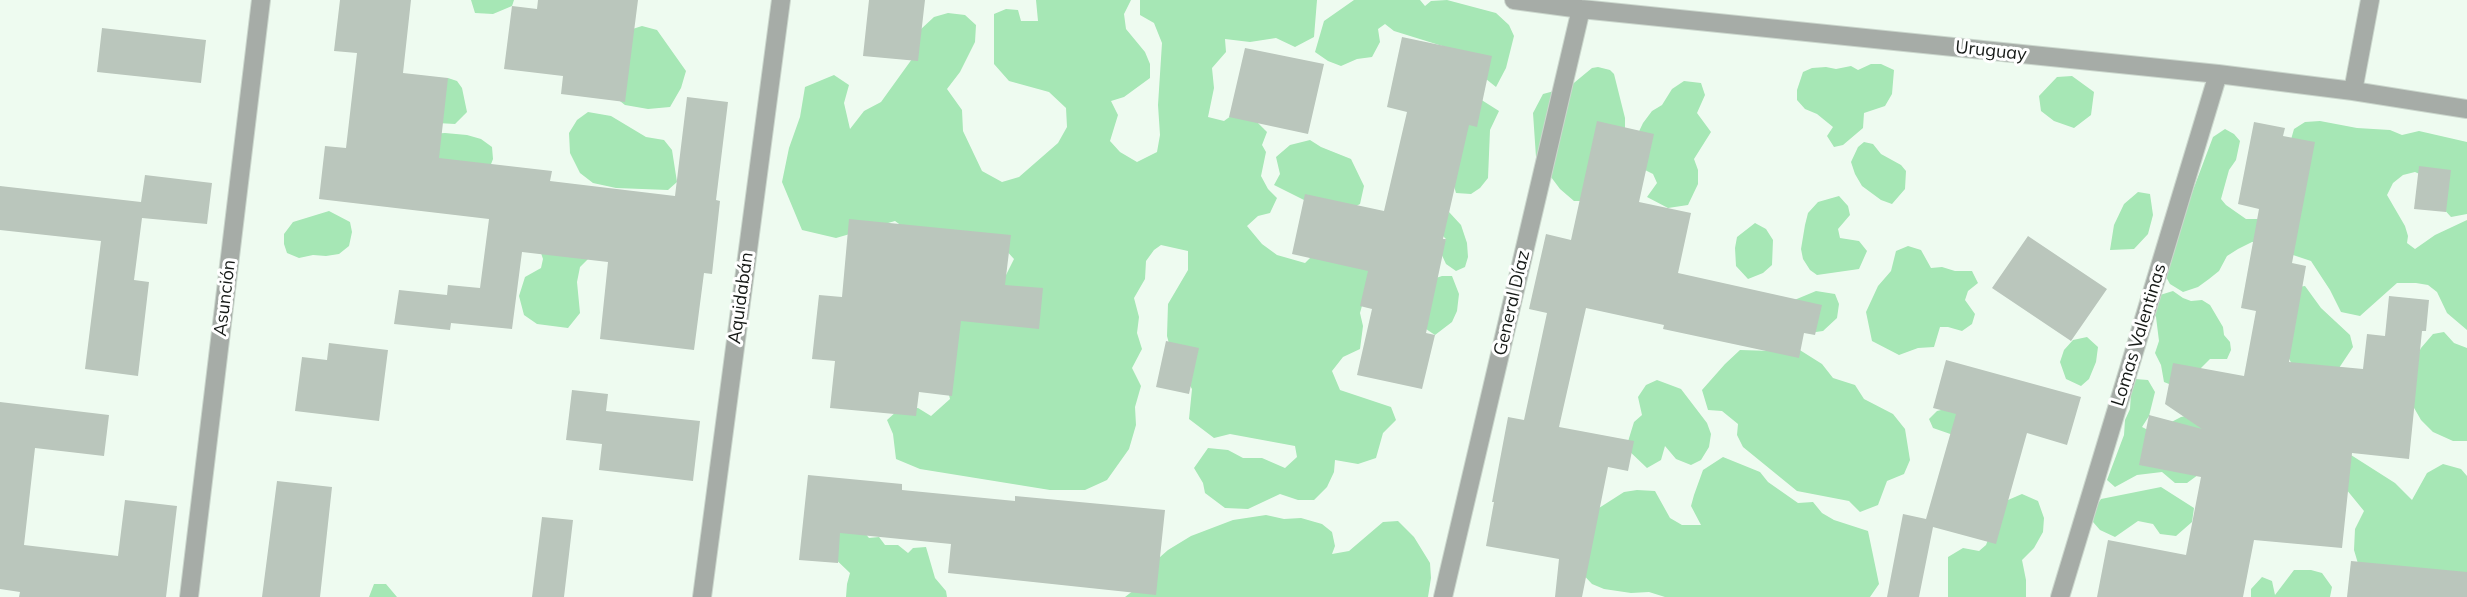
<!DOCTYPE html>
<meta charset="utf-8">
<style>
body{margin:0}
canvas{display:block;background:#eefbf0}
</style>
<canvas width="2467" height="597"></canvas>
<script>
const ctx = document.querySelector('canvas').getContext('2d');
ctx.lineJoin = 'round';
function fill(path, color) { ctx.fillStyle = color; ctx.fill(path, 'evenodd'); }
const poly = rows => new Path2D(rows.map(r => 'M' + r).join(''));
function strokePath(path, color, width, dash) { ctx.strokeStyle = color; ctx.lineWidth = width; ctx.lineCap = dash ? 'butt' : 'round'; ctx.setLineDash(dash || []); ctx.stroke(path); }
function write(font, color, halo, rows, align = 'center') {
  ctx.font = font + ' Mulish,sans-serif'; ctx.lineWidth = 6; ctx.setLineDash([]); ctx.textBaseline = 'middle'; ctx.strokeStyle = halo; ctx.fillStyle = color; for (const [text, x, y, turn = 0] of rows) {
    ctx.save(); ctx.translate(x, y); ctx.rotate((+turn || 0) * Math.PI / 180); ctx.textAlign = isNaN(turn) ? turn : align; if (halo) ctx.strokeText(text, 0, 0); ctx.fillText(text, 0, 0); ctx.restore();
  }
}
const green = poly([
 [471,0,514,0,512,6,493,14,475,13],
 [1036,0,1131,0,1124,14,1126,29,1145,52,1150,64,1150,78,1124,97,1111,101,1118,115,1110,141,1120,152,1137,162,1157,152,1160,135,1158,105,1162,43,1154,23,1140,15,1140,0,1317,0,1314,37,1295,47,1276,38,1250,42,1225,39,1226,52,1212,68,1214,88,1208,117,1224,121,1235,113,1258,123,1267,132,1262,145,1266,152,1261,176,1268,189,1277,198,1270,213,1258,216,1247,226,1262,244,1277,255,1305,263,1318,250,1314,205,1274,185,1280,174,1276,157,1290,145,1310,140,1321,147,1351,159,1364,186,1360,204,1345,212,1379,260,1366,291,1360,313,1363,326,1360,349,1343,357,1332,371,1340,390,1391,407,1396,420,1383,433,1376,458,1358,464,1335,460,1334,472,1327,487,1314,500,1298,500,1280,494,1248,509,1225,508,1205,493,1203,483,1194,468,1208,448,1228,450,1243,458,1262,458,1285,468,1297,457,1295,446,1230,434,1214,438,1189,419,1192,389,1172,355,1167,336,1168,304,1188,270,1188,251,1161,245,1154,250,1146,261,1145,279,1134,298,1139,317,1137,333,1142,349,1132,368,1141,386,1135,407,1136,425,1129,449,1107,480,1085,490,1050,490,920,469,896,459,893,434,887,420,897,411,908,409,918,408,931,416,950,399,935,340,1005,277,1014,259,1004,248,910,232,895,221,836,238,802,230,782,182,789,148,800,117,805,87,834,75,849,85,844,103,850,129,864,111,881,102,912,59,920,30,934,17,948,13,965,15,976,25,975,42,960,72,947,89,962,110,963,131,982,171,1002,182,1019,177,1058,143,1067,127,1066,108,1049,92,1009,81,994,64,994,14,1006,9,1018,10,1021,21,1038,21],
 [1354,0,1420,0,1425,6,1431,1,1447,0,1496,13,1509,25,1514,36,1506,68,1496,87,1486,79,1465,53,1394,31,1385,24,1378,29,1380,42,1372,57,1357,59,1341,66,1328,61,1315,52,1324,21],
 [642,26,657,30,686,71,681,88,670,107,648,109,625,105,607,91,620,33],
 [1871,64,1881,64,1894,70,1892,94,1885,106,1864,113,1863,128,1843,145,1834,147,1827,136,1833,127,1817,114,1805,109,1797,100,1797,90,1803,72,1812,68,1826,67,1836,69,1851,66,1858,70],
 [1598,67,1610,70,1614,74,1625,118,1625,137,1584,201,1574,201,1560,189,1536,157,1533,113,1543,94,1569,87,1592,68],
 [2072,76,2094,92,2091,115,2074,128,2054,121,2041,111,2039,96,2057,77],
 [448,78,457,81,462,88,467,112,455,124,437,123,433,86],
 [1684,81,1701,83,1705,95,1697,113,1711,132,1694,159,1698,170,1698,184,1688,205,1668,208,1647,197,1657,183,1653,174,1643,169,1634,142,1643,123,1652,111,1662,105,1672,89],
 [1480,99,1499,111,1490,130,1488,178,1480,188,1471,194,1456,193,1440,139],
 [588,112,611,116,646,137,664,140,672,150,677,182,668,190,616,188,593,183,580,173,570,153,569,133,577,120],
 [2320,121,2357,128,2390,130,2402,135,2419,131,2467,142,2467,214,2451,217,2441,206,2424,176,2415,172,2403,175,2393,183,2387,195,2405,226,2408,236,2407,243,2415,249,2435,235,2467,220,2467,330,2447,313,2437,292,2428,285,2416,283,2397,283,2360,316,2341,312,2330,290,2311,261,2290,254,2288,150,2294,129,2305,122],
 [2225,129,2234,134,2240,141,2236,160,2229,170,2221,199,2226,205,2246,219,2266,219,2265,242,2252,242,2238,249,2227,256,2219,271,2209,279,2198,287,2183,292,2170,284,2165,275,2190,198,2213,137],
 [445,133,467,135,481,139,492,147,493,159,488,172,452,181,413,141,429,134],
 [1864,142,1873,144,1881,154,1901,165,1906,171,1905,189,1892,204,1881,200,1862,186,1855,174,1851,162,1858,147],
 [2138,192,2150,194,2153,215,2148,234,2134,249,2110,250,2114,225,2124,204],
 [1839,196,1848,206,1850,215,1838,229,1840,238,1859,241,1867,251,1859,269,1817,275,1810,270,1803,259,1801,249,1805,225,1808,213,1818,202],
 [329,211,350,222,352,232,349,246,339,254,326,256,313,255,299,258,287,253,284,244,284,234,293,222],
 [1449,212,1461,225,1467,243,1468,257,1465,267,1456,271,1446,264,1440,251,1446,239,1441,234],
 [1755,223,1766,229,1773,240,1772,265,1763,273,1748,279,1736,266,1735,248,1737,237],
 [538,244,591,256,580,267,577,282,580,313,568,328,537,324,524,315,519,296,525,277,541,268,543,259],
 [1908,246,1921,250,1931,268,1942,267,1955,271,1972,271,1978,283,1968,291,1965,300,1975,314,1972,324,1962,331,1948,327,1940,327,1934,347,1918,348,1899,355,1872,341,1866,312,1878,286,1891,271,1896,251],
 [1442,276,1452,276,1459,294,1457,311,1452,322,1435,335,1420,325,1430,280],
 [2305,286,2321,308,2350,335,2353,347,2337,371,2295,370,2286,353,2298,287],
 [1816,291,1835,294,1839,304,1837,318,1823,331,1809,333,1792,301],
 [2173,291,2183,298,2191,301,2202,300,2210,305,2223,327,2224,335,2230,342,2231,350,2227,359,2210,359,2191,378,2169,384,2164,382,2161,365,2155,353,2159,341,2156,317,2153,313,2160,295],
 [2444,332,2454,343,2467,348,2467,441,2453,441,2433,432,2421,420,2413,406,2406,378,2421,348,2433,334],
 [2087,337,2098,347,2096,362,2089,379,2081,386,2066,379,2060,362,2064,350,2073,340],
 [1795,347,1822,364,1833,378,1855,385,1864,399,1893,414,1905,429,1910,460,1904,474,1887,481,1878,505,1860,512,1849,501,1797,491,1743,447,1737,435,1738,424,1722,411,1708,410,1702,390,1725,364,1740,350,1773,351],
 [2135,379,2148,380,2155,392,2149,416,2142,427,2152,432,2181,417,2196,414,2205,417,2202,472,2187,483,2175,483,2162,472,2137,475,2115,487,2107,480,2124,435,2125,420,2130,409,2131,393],
 [1657,380,1681,389,1707,423,1711,434,1709,447,1701,460,1691,465,1676,459,1665,446,1661,460,1647,468,1626,448,1634,422,1642,415,1638,397,1646,385],
 [1945,409,1958,410,1959,437,1933,428,1929,419,1937,411],
 [2351,455,2395,483,2412,500,2427,473,2443,464,2461,469,2467,476,2467,597,2359,567,2354,550,2355,529,2364,511,2346,489],
 [1723,457,1760,472,1768,482,1798,503,1813,502,1822,513,1834,520,1868,531,1879,584,1870,597,1665,597,1649,592,1631,593,1604,589,1592,584,1578,569,1599,508,1624,492,1637,490,1655,491,1670,518,1682,525,1701,525,1691,506,1694,495,1703,470],
 [2161,487,2194,508,2192,522,2176,536,2160,534,2153,524,2138,521,2115,537,2100,530,2093,522,2095,508,2101,499],
 [2022,494,2038,501,2044,518,2043,532,2034,548,2022,560,2026,580,2026,597,1948,597,1948,557,1963,548,1979,551,1986,545,1993,527,2008,500],
 [1266,515,1284,519,1301,518,1322,524,1332,532,1335,546,1332,554,1349,551,1383,522,1398,521,1414,537,1430,563,1431,578,1428,597,1125,597,1147,580,1151,565,1168,550,1191,536,1233,520],
 [852,518,869,538,879,537,885,545,898,545,908,553,913,548,926,547,935,578,946,591,947,597,846,597,847,584,850,573,827,551,831,524],
 [2294,570,2311,570,2322,573,2332,587,2330,597,2251,597,2251,589,2262,577,2272,581,2275,595],
 [374,584,386,584,397,597,369,597]
]);
const building = poly([
 [340,0,411,0,403,73,448,78,439,158,552,171,550,181,675,196,687,97,728,102,716,200,720,201,712,274,704,273,694,350,600,339,608,262,522,252,512,329,451,323,450,330,394,324,399,290,447,295,448,285,480,288,489,219,319,199,325,146,346,148,357,53,334,51],
 [538,0,638,0,625,102,561,94,563,76,504,69,512,6,537,9],
 [869,0,925,0,918,61,863,56],
 [102,28,206,40,201,83,97,72],
 [1402,37,1492,56,1477,127,1469,125,1443,239,1446,239,1426,333,1435,335,1422,389,1357,375,1372,309,1360,306,1368,271,1292,254,1305,194,1384,211,1407,112,1387,107],
 [1245,48,1324,64,1308,134,1229,117],
 [1597,121,1654,134,1639,202,1691,213,1678,273,1822,305,1815,335,1804,333,1799,358,1663,329,1664,325,1586,308,1559,427,1634,441,1628,471,1608,467,1582,597,1555,597,1559,559,1486,546,1494,502,1492,502,1508,417,1524,420,1547,313,1529,309,1546,234,1571,240],
 [2254,122,2285,128,2283,136,2315,142,2292,263,2306,266,2289,362,2363,369,2367,334,2385,336,2389,296,2429,300,2426,331,2422,331,2409,459,2352,453,2342,548,2254,540,2243,597,2097,597,2108,540,2186,555,2201,477,2139,465,2149,415,2202,429,2165,404,2173,363,2244,376,2256,311,2241,308,2259,209,2238,204],
 [2419,166,2451,170,2446,212,2414,209],
 [145,175,212,183,207,224,142,218,134,280,149,282,138,376,85,369,101,241,0,230,0,186,141,202],
 [849,219,1011,235,1005,285,1043,288,1039,329,961,321,952,396,919,392,916,416,830,408,835,361,812,359,819,295,842,297],
 [2028,236,2107,289,2071,341,1992,288],
 [1166,341,1199,348,1189,394,1156,387],
 [329,343,388,350,379,421,295,411,302,357,327,360],
 [1946,360,2081,397,2067,445,2027,433,1996,544,1933,527,1919,597,1887,597,1903,514,1926,519,1956,414,1933,408],
 [572,390,608,394,606,411,700,421,693,481,599,470,602,444,566,440],
 [0,402,109,415,104,456,35,448,24,545,118,556,125,500,177,506,166,597,19,597,20,592,0,589],
 [808,475,902,484,902,490,1015,501,1015,496,1165,510,1156,595,948,573,951,544,840,533,838,563,799,560],
 [277,481,332,487,320,597,262,597],
 [542,517,573,520,564,597,532,597],
 [2351,561,2467,572,2467,597,2347,597]
]);
const minor = poly([
 [1514,0,1581,9,2218,74,2353,91,2467,109],
 [2353,91,2370,0],
 [189,597,261,0],
 [1443,597,1581,9],
 [2060,597,2218,74]
]);
const tertiary = poly([
 [702,597,781,0]
]);
const streetNames = [
 ["Uruguay",1991,51,6],
 ["Asunción",225,298,-83],
 ["Aquidabán",741,298,-82],
 ["General Díaz",1512,303,-77],
 ["Lomas Valentinas",2139,335,-73]
];
fill(green, '#a6e7b5');
fill(building, '#bac6bc');
strokePath(minor, '#cbd7cd', 20);
strokePath(tertiary, '#cbd7cd', 20);
strokePath(minor, '#a6aca7', 18);
strokePath(tertiary, '#a6aca7', 18);
write('18px', '#151916', '#fff', streetNames);
</script>
